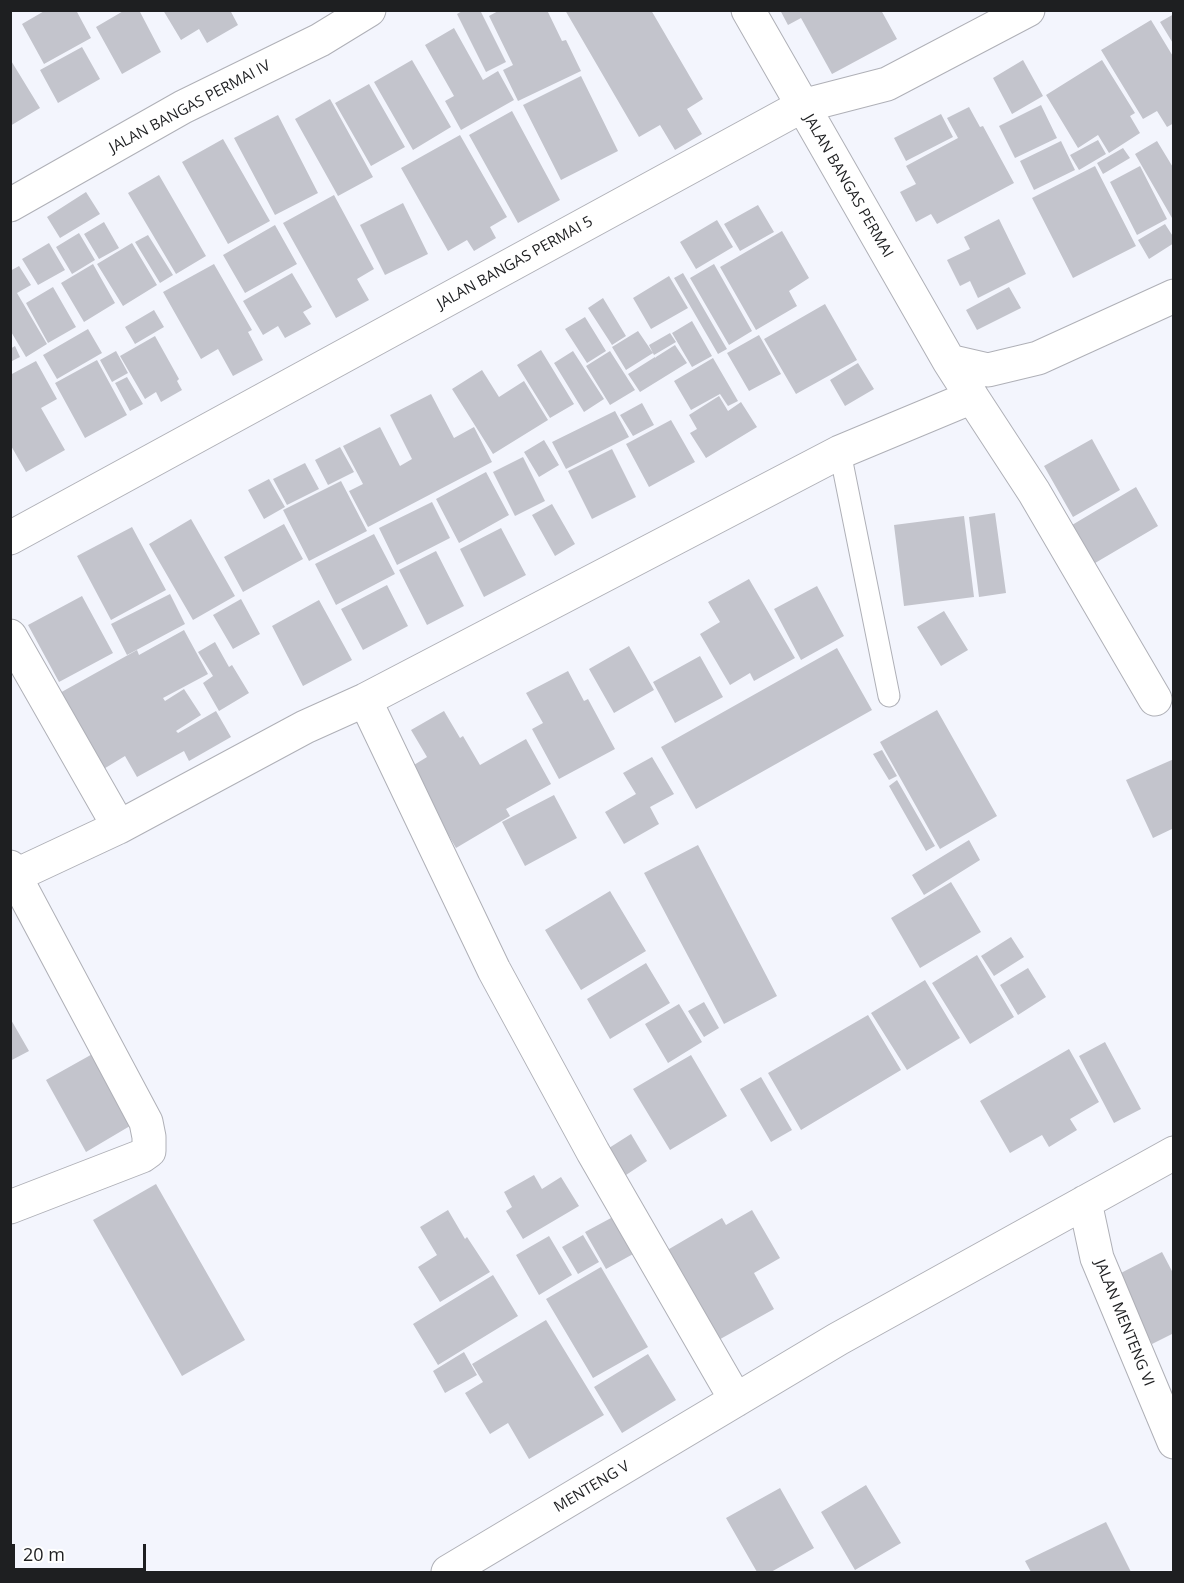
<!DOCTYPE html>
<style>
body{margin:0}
#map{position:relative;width:1184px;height:1583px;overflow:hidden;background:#f3f5fd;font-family:"Open Sans",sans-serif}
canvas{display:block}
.frame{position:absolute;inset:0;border:12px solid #1e1f21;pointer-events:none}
.scale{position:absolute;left:12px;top:1544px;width:134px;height:27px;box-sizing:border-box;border:3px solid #1e1f21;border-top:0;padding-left:8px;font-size:18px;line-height:21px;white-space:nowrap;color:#1e1f21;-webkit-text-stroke:4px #fff;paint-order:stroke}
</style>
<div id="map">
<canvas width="1184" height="1583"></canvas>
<div class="frame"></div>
<div class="scale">20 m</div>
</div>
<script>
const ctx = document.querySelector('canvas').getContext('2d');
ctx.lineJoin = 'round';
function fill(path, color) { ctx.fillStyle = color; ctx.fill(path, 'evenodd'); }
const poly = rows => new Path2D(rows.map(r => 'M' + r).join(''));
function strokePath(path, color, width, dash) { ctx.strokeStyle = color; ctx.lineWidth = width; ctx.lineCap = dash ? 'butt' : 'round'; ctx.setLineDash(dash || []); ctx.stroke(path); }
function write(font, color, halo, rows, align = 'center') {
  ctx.font = font + ' "Open Sans",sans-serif'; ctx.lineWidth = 4.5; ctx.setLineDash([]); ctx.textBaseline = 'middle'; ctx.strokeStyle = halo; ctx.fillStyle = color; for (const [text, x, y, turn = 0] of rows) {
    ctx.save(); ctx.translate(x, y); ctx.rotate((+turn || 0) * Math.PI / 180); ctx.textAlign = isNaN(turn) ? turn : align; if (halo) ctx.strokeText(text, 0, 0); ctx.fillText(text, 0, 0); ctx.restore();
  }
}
const building = poly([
 [46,10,76,10,91,38,44,64,22,24],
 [125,10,139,10,161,52,122,74,96,27],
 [163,10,230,10,238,25,207,43,199,29,181,40],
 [464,10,480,10,506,62,486,72,457,14],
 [500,10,547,10,562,41,566,40,581,71,518,101,503,70,513,65,489,16],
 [565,10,651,10,703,99,687,109,702,134,675,150,660,125,639,137],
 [780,10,881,10,897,39,832,74,801,18,788,25],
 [1174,14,1174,45,1160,22],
 [1151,20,1174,58,1174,123,1167,127,1157,111,1143,119,1101,50],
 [454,28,483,80,498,71,514,100,461,130,445,101,454,96,425,45],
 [82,47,100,79,58,103,40,70],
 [10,59,40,108,10,126],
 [412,60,451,127,413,150,374,82],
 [1023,60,1043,96,1012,114,993,78],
 [1102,60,1135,113,1130,116,1140,133,1109,153,1098,135,1078,148,1046,95],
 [581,76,618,151,561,180,523,105],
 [369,84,405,147,371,166,335,103],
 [330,99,373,177,338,196,295,119],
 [1041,105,1057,138,1015,158,999,126],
 [969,107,980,127,983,126,1014,183,937,224,931,214,916,222,900,192,916,184,906,166,958,138,947,118],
 [512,111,560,200,518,223,469,135],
 [941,114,953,137,906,161,894,138],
 [278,115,318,193,275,215,234,138],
 [460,135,507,217,490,227,496,238,474,251,467,240,448,251,401,168],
 [223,139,270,221,228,244,182,162],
 [1098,140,1106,154,1079,170,1070,155],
 [1061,141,1075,170,1034,190,1020,161],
 [1157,141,1174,169,1174,217,1172,218,1135,154],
 [1123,148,1130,158,1103,174,1097,163],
 [1095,166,1136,246,1073,278,1032,198],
 [1140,166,1167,219,1137,235,1110,182],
 [159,175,206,256,176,274,128,193],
 [86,192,100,214,60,238,47,217],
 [334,195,374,269,357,279,369,300,336,318,283,223],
 [403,203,428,254,385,275,360,225],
 [758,205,774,232,740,251,724,224],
 [999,219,1026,274,978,298,970,281,960,286,947,260,970,249,964,237],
 [717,220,733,247,696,269,680,242],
 [104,222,119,248,99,259,84,234],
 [1165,224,1174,238,1174,243,1149,259,1138,240],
 [275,225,297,264,245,293,223,255],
 [782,231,809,278,789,291,797,306,756,330,720,267],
 [79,233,95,260,72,274,56,247],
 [148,235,173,275,160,283,135,242],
 [49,243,65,270,38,285,22,259],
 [132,243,157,285,123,306,97,264],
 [93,264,115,303,84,322,61,283],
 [214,264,252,330,248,332,263,360,233,376,218,349,201,359,163,292],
 [714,264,752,331,729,345,690,278],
 [19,266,31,285,17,293,47,344,26,357,10,330,10,271],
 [292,273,312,307,303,312,311,324,285,338,278,326,263,335,243,301],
 [683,273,727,349,718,354,674,278],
 [669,276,688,308,651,329,633,298],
 [53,287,76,327,48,343,26,303],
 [1009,287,1021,308,977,330,966,310],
 [603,298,626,336,612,345,588,308],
 [825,304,857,360,796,394,764,339],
 [154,310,164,327,135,344,125,327],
 [585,317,606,351,587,363,565,329],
 [692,321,712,356,692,367,672,333],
 [88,329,102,353,57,379,43,355],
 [638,331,653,353,626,370,612,347],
 [670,333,676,342,654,355,649,345],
 [759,335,781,374,749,391,727,353],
 [155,336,179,379,177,381,182,390,161,402,156,392,145,399,120,356],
 [675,345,687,363,640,392,628,374,655,357,656,358,656,357],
 [15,346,20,357,10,362,10,349],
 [541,350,574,404,550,418,517,365],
 [116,351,128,373,112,382,100,360],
 [573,351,604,399,584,412,554,363],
 [610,351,635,390,610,405,586,366],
 [713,358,738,401,728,406,720,394,691,410,674,381],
 [97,360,127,415,85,438,55,383],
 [36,361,57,399,41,408,65,450,26,472,10,444,10,375],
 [858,363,874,389,845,406,830,380],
 [482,370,499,397,524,381,548,420,493,454,452,389],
 [127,377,143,404,130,411,115,383],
 [431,394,454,438,474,427,492,462,368,527,349,491,363,484,343,446,380,427,400,466,412,459,390,415],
 [719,396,728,411,741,402,757,427,706,458,690,433,697,429,689,415],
 [642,403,654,425,633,436,620,415],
 [615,411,629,437,566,469,552,442],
 [671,420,695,462,649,487,626,444],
 [1092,439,1120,490,1073,517,1044,466],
 [544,440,559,465,539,477,524,452],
 [340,447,354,472,328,485,315,460],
 [612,449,636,497,592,519,568,471],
 [523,457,545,501,515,516,493,472],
 [305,463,319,489,287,505,273,479],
 [486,472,509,515,459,543,436,499],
 [269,479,285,507,264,519,248,490],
 [341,481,367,531,309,561,283,510],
 [1136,487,1158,526,1090,566,1067,528],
 [432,502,450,538,397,565,379,528],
 [552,504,575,544,555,556,532,515],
 [995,513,1006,593,979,597,969,517],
 [964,516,974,597,904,606,894,525],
 [191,519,235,596,193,620,149,544],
 [284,524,303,559,243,592,224,557],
 [132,527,166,590,111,620,77,556],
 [501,528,526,575,484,597,460,549],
 [374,534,395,574,336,605,315,564],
 [436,551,464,606,427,625,399,570],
 [749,579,795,658,754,681,750,673,730,685,700,634,720,622,708,602],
 [387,585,408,626,363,650,341,609],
 [817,586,844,636,801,660,774,609],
 [170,594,185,624,127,655,111,624],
 [82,596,113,653,59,682,28,625],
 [241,599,260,634,233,649,213,615],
 [319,600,352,660,303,686,272,626],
 [944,611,968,650,941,666,917,627],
 [184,630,208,674,163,698,165,701,184,689,201,715,176,731,178,733,216,711,231,737,189,761,184,751,137,777,125,756,102,770,58,694,137,650,139,655],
 [215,642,229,667,232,665,249,693,219,711,203,683,213,676,198,652],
 [629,646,654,690,614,713,589,669],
 [837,648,872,710,696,809,661,747],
 [700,656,723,697,675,723,653,682],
 [568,671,584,701,588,699,615,749,559,779,532,729,543,723,526,693],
 [937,710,997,816,940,849,880,742],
 [444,711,460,738,463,736,480,765,526,739,551,784,506,809,510,816,456,848,409,768,427,757,411,730],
 [882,750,897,776,889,780,873,754],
 [652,757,674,794,650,807,659,824,624,844,605,812,636,794,623,773],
 [1174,759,1174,828,1153,838,1126,780],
 [897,780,935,846,926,851,889,786],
 [554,795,577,838,525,866,502,822],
 [969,840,980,860,924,895,912,875],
 [698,845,777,996,724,1024,644,873],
 [951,882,981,932,920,968,891,918],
 [610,891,646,951,581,990,545,930],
 [1011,937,1024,957,994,976,981,956],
 [977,955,1014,1017,970,1044,932,983],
 [646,963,670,1003,610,1039,587,999],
 [1028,968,1046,997,1018,1015,1000,985],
 [925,980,960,1038,907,1070,871,1013],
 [704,1002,719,1028,704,1037,688,1011],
 [679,1004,702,1042,668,1063,645,1024],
 [868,1015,901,1070,801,1130,768,1073],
 [10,1018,29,1051,10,1061],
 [1105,1042,1141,1109,1114,1123,1079,1056],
 [1069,1049,1099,1102,1070,1119,1077,1130,1049,1147,1042,1135,1010,1153,980,1101],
 [96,1052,135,1123,86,1152,46,1080],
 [691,1055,727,1116,670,1150,633,1089],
 [761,1077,792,1130,771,1142,740,1089],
 [631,1134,647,1161,626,1175,609,1148],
 [534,1175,542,1189,561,1177,579,1206,523,1239,506,1211,512,1207,504,1192],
 [156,1184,245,1340,182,1376,93,1220],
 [448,1210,465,1239,467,1237,490,1272,440,1302,418,1267,437,1255,420,1227],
 [752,1210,780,1258,754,1273,774,1309,715,1342,664,1252,722,1218,726,1225],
 [624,1211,644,1248,606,1269,585,1232],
 [583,1235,599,1262,578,1274,562,1247],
 [549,1236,572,1275,539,1295,516,1255],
 [1162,1252,1174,1275,1174,1333,1152,1344,1117,1275],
 [601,1267,648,1347,593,1378,546,1299],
 [493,1275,518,1316,438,1365,413,1324],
 [546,1320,604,1415,529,1459,508,1423,490,1434,465,1393,483,1382,472,1364],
 [464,1352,477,1375,445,1393,433,1371],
 [648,1354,676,1400,622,1433,594,1387],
 [866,1485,901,1543,855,1570,821,1512],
 [780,1488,814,1548,771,1572,757,1572,726,1518],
 [1106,1522,1131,1572,1031,1572,1025,1561]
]);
const service = poly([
 [840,452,889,696]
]);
const minor = poly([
 [10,205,183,107,320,40,369,10],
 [949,361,988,370,1038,358,1174,296],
 [972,397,1034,492,1155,699],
 [10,538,802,106,887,84,1028,10],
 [10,636,119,827],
 [365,700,494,970,593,1152,736,1400],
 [10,867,146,1122,149,1137,149,1151,142,1156,10,1207],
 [10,878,119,827,305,727,365,700,840,452,972,397,949,361,748,10],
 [1085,1202,1097,1258,1174,1442],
 [448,1572,838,1339,1174,1153]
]);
const streetNames = [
 ["JALAN BANGAS PERMAI IV",190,107,-28],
 ["JALAN BANGAS PERMAI",848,186,60],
 ["JALAN BANGAS PERMAI 5",515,263,-29],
 ["JALAN MENTENG VI",1124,1323,68],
 ["MENTENG V",592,1487,-31]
];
fill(building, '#c3c4cc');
strokePath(service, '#afb0b7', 23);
strokePath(minor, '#afb0b7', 35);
strokePath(service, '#fff', 21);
strokePath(minor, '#fff', 33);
write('15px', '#1e1f21', '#fff', streetNames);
</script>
